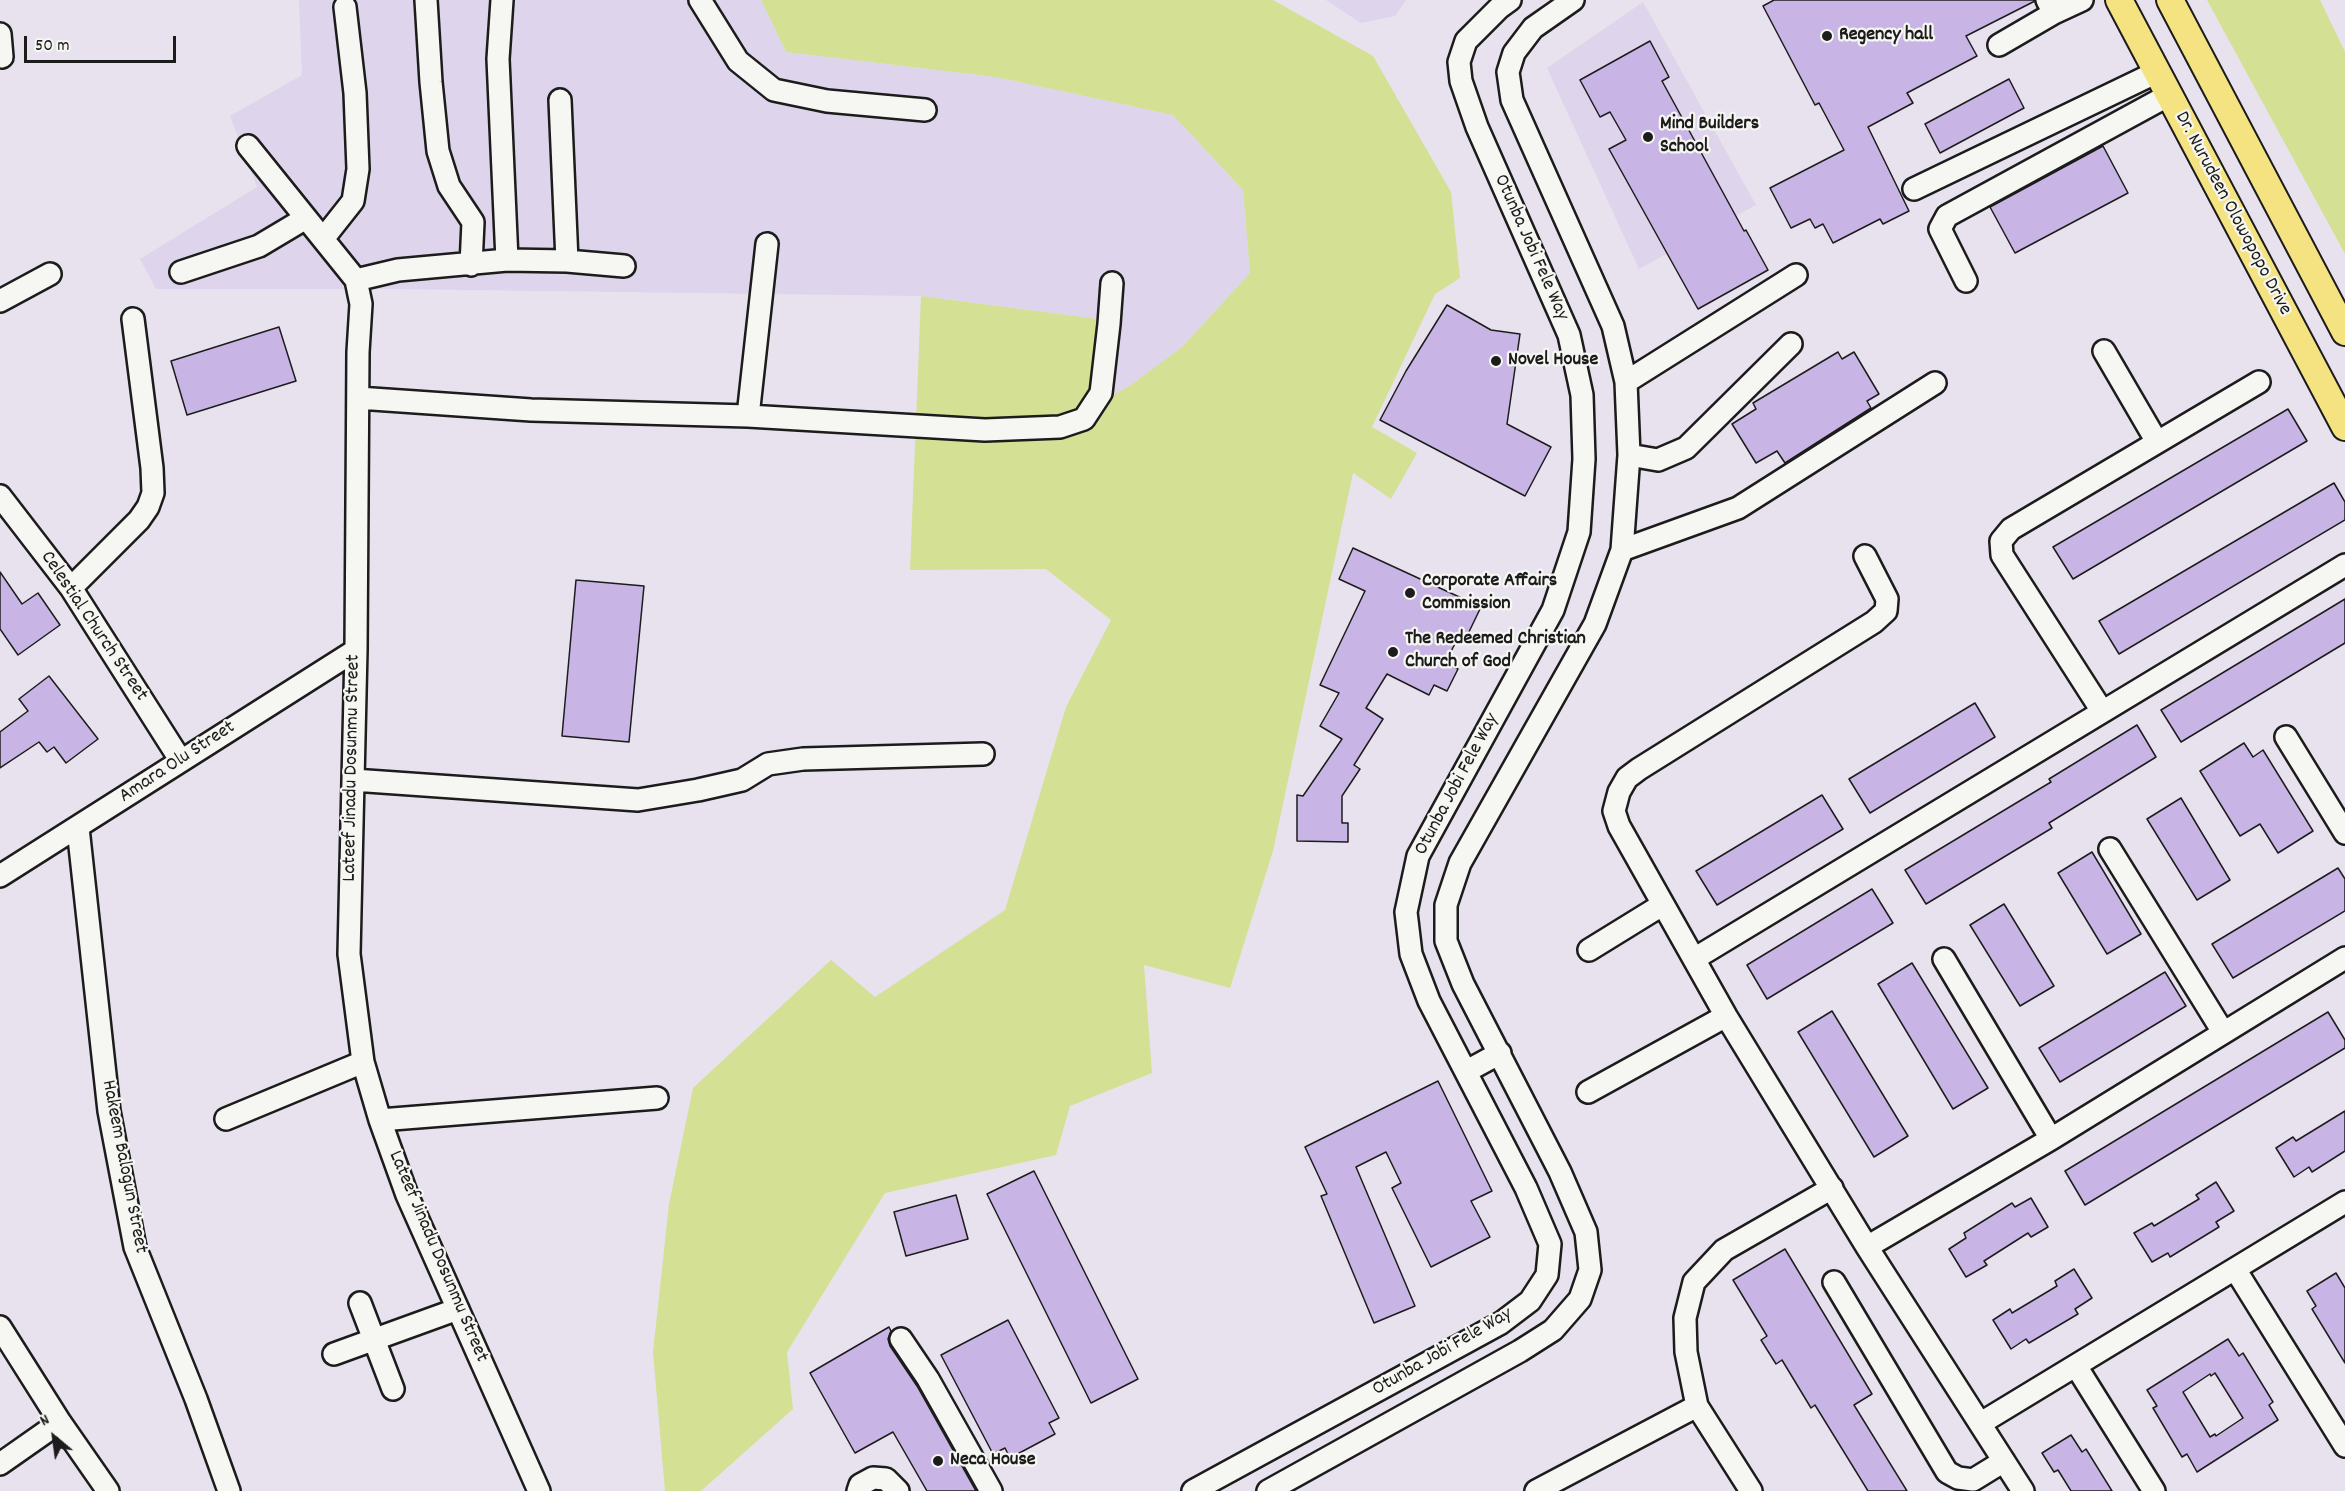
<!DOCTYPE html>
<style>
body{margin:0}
#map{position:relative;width:2345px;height:1491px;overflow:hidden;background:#e8e2ee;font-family:Dekko,sans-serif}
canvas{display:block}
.north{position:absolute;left:24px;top:1407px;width:60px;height:60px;-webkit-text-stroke:4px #f6f6f2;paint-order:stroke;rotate:331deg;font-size:16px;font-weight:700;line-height:24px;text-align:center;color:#1c1c1c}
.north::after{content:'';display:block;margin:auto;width:21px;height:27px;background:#1c1c1c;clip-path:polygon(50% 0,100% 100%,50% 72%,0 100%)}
.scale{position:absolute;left:24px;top:36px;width:152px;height:27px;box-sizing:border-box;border:3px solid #1c1c1c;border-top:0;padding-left:8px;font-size:18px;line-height:21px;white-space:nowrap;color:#1c1c1c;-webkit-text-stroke:4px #f6f6f2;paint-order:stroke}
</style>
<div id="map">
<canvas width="2345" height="1491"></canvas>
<div class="north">N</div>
<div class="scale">50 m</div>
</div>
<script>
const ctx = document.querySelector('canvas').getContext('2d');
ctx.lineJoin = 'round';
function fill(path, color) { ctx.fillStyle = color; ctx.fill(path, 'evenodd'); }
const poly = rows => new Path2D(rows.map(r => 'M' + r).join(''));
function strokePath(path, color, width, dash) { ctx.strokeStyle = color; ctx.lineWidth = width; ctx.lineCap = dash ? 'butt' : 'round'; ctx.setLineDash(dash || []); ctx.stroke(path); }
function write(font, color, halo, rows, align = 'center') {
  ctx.font = font + ' Dekko,sans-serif'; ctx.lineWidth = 4.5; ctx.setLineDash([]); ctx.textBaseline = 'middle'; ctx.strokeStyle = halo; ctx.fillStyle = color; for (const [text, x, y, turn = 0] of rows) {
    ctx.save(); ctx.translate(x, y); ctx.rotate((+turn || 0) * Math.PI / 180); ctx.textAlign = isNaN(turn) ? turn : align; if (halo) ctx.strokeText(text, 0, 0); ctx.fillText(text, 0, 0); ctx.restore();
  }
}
const built = poly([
 [299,0,761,0,786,52,996,77,1173,115,1243,190,1250,273,1182,347,1131,385,1105,400,1113,321,921,296,395,289,156,289,140,259,257,187,230,116,302,75],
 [1326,0,1406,0,1395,16,1361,23],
 [1643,2,1756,205,1639,269,1547,68]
]);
const green = poly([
 [761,0,1273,0,1373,56,1451,192,1460,278,1435,294,1372,427,1417,453,1391,499,1353,473,1273,851,1230,988,1144,965,1152,1073,1070,1106,1056,1155,885,1193,787,1352,793,1409,701,1491,665,1491,653,1352,669,1204,693,1088,831,960,875,997,1005,910,1066,707,1111,620,1046,569,910,570,921,296,1113,321,1106,399,1131,385,1182,347,1250,273,1243,190,1173,115,996,77,786,52],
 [2207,0,2320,0,2345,52,2345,254]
]);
const building = poly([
 [1774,0,2034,0,2035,1,1966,36,1977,56,1907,93,1913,103,1868,127,1909,211,1883,224,1880,219,1833,243,1823,224,1815,228,1810,219,1791,228,1770,188,1844,150,1819,103,1815,105,1763,6,1774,0],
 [1650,41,1669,77,1662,81,1744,231,1746,230,1768,270,1698,309,1609,149,1626,140,1610,112,1600,117,1580,80,1650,41],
 [2009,79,2024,108,1940,153,1925,124,2009,79],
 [2103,146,2128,193,2015,253,1990,207,2103,146],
 [1447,305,1491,330,1520,334,1507,424,1551,447,1525,496,1380,420,1406,371,1447,305],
 [279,327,296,381,187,415,171,361,279,327],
 [1838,352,1842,359,1854,352,1879,394,1867,401,1871,408,1785,463,1777,451,1756,463,1732,424,1756,409,1753,403,1838,352],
 [2288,409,2307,441,2073,579,2053,547,2288,409],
 [2334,483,2345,502,2345,520,2119,654,2099,621,2334,483],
 [1353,548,1481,607,1466,638,1460,634,1445,663,1458,669,1447,691,1434,685,1429,695,1387,674,1366,708,1383,719,1354,765,1360,769,1342,796,1342,823,1348,823,1348,842,1297,841,1297,795,1303,796,1342,739,1320,726,1339,693,1320,685,1365,591,1339,579,1353,548],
 [0,572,22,604,38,593,60,625,18,655,0,629,0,572],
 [576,580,644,586,629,742,562,736,576,580],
 [2345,599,2345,643,2181,742,2161,710,2345,599],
 [49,676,98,739,66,763,54,747,47,752,39,742,0,768,0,732,28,711,19,699,49,676],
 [1975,703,1995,737,1870,813,1849,779,1975,703],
 [2137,725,2156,757,2049,823,2052,828,1926,904,1905,870,2051,782,2049,779,2137,725],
 [2244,743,2253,757,2263,750,2313,831,2278,853,2260,824,2240,836,2200,771,2244,743],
 [1822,795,1843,829,1717,905,1696,871,1822,795],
 [2181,798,2230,880,2197,900,2147,819,2181,798],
 [2092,852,2141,934,2107,954,2058,873,2092,852],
 [2338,868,2345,879,2345,911,2233,978,2212,944,2338,868],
 [1872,889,1893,923,1767,999,1747,965,1872,889],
 [2004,904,2054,986,2020,1006,1970,925,2004,904],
 [1912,963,1988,1088,1953,1109,1878,984,1912,963],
 [2165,972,2186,1006,2060,1082,2039,1048,2165,972],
 [1832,1011,1908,1136,1874,1157,1798,1032,1832,1011],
 [2328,1012,2345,1040,2345,1048,2085,1205,2065,1171,2328,1012],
 [1438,1081,1492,1191,1471,1201,1490,1237,1431,1267,1392,1188,1401,1183,1386,1152,1356,1167,1415,1306,1374,1323,1321,1196,1327,1194,1305,1147,1438,1081],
 [2345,1111,2345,1151,2312,1172,2309,1167,2294,1177,2276,1148,2293,1137,2296,1141,2345,1111],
 [1034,1171,1138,1379,1091,1403,987,1194,1034,1171],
 [2216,1182,2234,1211,2216,1222,2219,1227,2170,1257,2168,1253,2152,1262,2134,1233,2152,1223,2154,1226,2199,1199,2196,1195,2216,1182],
 [956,1195,968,1239,906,1256,894,1212,956,1195],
 [2031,1198,2048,1227,2031,1237,2028,1233,1984,1261,1987,1265,1966,1277,1949,1249,1966,1238,1964,1233,2012,1203,2015,1207,2031,1198],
 [1785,1249,1872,1394,1854,1405,1907,1491,1868,1491,1815,1405,1811,1408,1782,1360,1776,1364,1761,1340,1767,1336,1733,1280,1785,1249],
 [2074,1269,2092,1298,2075,1309,2078,1314,2029,1343,2026,1339,2011,1349,1993,1320,2010,1309,2012,1313,2057,1286,2055,1281,2074,1269],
 [2336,1273,2345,1288,2345,1363,2312,1309,2316,1306,2307,1291,2336,1273],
 [1008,1320,1059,1418,1049,1423,1055,1434,1010,1458,1005,1448,993,1454,941,1355,1008,1320],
 [889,1327,891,1331,888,1339,890,1346,917,1386,976,1491,927,1491,893,1432,855,1453,810,1373,889,1327],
 [2228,1339,2239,1356,2243,1353,2273,1402,2269,1405,2278,1420,2197,1472,2187,1454,2182,1457,2153,1408,2157,1406,2147,1390,2228,1339],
 [2215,1373,2243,1418,2216,1436,2215,1434,2210,1437,2183,1392,2210,1374,2211,1376,2215,1373],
 [2071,1435,2082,1452,2086,1449,2112,1491,2071,1491,2058,1470,2054,1472,2042,1453,2071,1435]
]);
const minor = poly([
 [426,0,431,82,438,151,449,186,473,222,471,265],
 [502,0,498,59,507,260],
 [700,0,738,61,774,90,827,101,925,110],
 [2047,0,2054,13,2082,0],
 [0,34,2,57],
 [1999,45,2054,13],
 [560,100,567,261],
 [248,146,356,280,361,304,358,352,356,650,349,954,363,1062,380,1120,407,1195,539,1491],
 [1914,189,2157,72],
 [323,239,353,201,358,169,355,93,345,7],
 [181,272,259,246,306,218],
 [356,280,398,270,507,260,567,261,624,266],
 [1966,281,1940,229,1947,216,2169,95],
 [0,301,50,274],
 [2104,351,2157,442],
 [1626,382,1796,275],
 [358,398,531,410,748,416,985,430,1060,427,1084,419,1101,393,1109,324,1112,283],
 [748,416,767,244],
 [1629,455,1658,460,1686,448,1791,344],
 [0,496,71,588,181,761],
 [1622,550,1738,508,1935,383],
 [1865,556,1887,599,1886,611,1874,622,1639,769,1627,778,1619,792,1614,811,1619,826,1726,1016,1867,1247,2023,1491],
 [71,588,139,520,148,507,153,493,152,468,133,319],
 [2102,711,2002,555,2001,541,2011,529,2259,382],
 [2286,737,2345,833],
 [353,780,638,800,698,790,742,780,768,764,803,759,983,754],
 [78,828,109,1111,135,1247,196,1399,229,1491],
 [2110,849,2223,1032],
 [0,876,356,650],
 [1589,950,1662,905],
 [1694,959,2345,565],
 [1944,959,2051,1139],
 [1467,1071,1500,1053],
 [1588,1092,1726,1016],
 [226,1119,363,1062],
 [380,1120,657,1098],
 [1867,1247,2051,1139,2345,958],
 [2235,1269,2345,1446],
 [1834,1282,1947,1472,1958,1478,1973,1480,2004,1461],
 [360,1303,393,1389],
 [0,1327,60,1422,108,1491],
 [901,1339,928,1379,991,1491],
 [334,1354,458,1309],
 [2076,1366,2154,1491],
 [1981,1423,2345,1202],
 [0,1464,60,1422],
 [858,1491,860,1485,873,1478,886,1479,898,1491],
 [1193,1491,1501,1323,1530,1301,1547,1275,1550,1244,1526,1188,1429,1001,1411,954,1406,912,1418,856,1553,610,1579,532,1584,459,1582,395,1569,335,1477,127,1461,81,1459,62,1466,41,1499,8,1510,0],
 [1268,1491,1520,1351,1553,1330,1580,1299,1590,1270,1586,1232,1560,1172,1463,984,1446,941,1446,905,1460,863,1595,624,1622,550,1629,455,1626,382,1613,326,1512,100,1508,72,1514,53,1533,28,1573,0],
 [1536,1491,1697,1406],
 [1751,1491,1697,1406,1686,1352,1685,1318,1694,1282,1724,1250,1832,1188]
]);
const major = poly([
 [2119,0,2345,427],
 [2170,0,2345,332]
]);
const markers = [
 [1827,36,6,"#1c1c1c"],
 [1648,137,6,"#1c1c1c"],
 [1496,361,6,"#1c1c1c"],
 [1410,593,6,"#1c1c1c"],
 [1393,652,6,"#1c1c1c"],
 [938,1461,6,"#1c1c1c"]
];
const poiNames = [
 ["Regency hall",1839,36],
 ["Mind Builders",1660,125],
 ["School",1660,148],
 ["Novel House",1508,361],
 ["Corporate Affairs",1422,582],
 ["Commission",1422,605],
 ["The Redeemed Christian",1405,640],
 ["Church of God",1405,663],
 ["Neca House",950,1461]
];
const streetNames = [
 ["Dr. Nurudeen Olowopopo Drive",2232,214,62],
 ["Otunba Jobi Fele Way",1530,248,66],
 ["Celestial Church Street",93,627,56],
 ["Amara Olu Street",178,763,-33],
 ["Lateef Jinadu Dosunmu Street",353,768,-89],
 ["Otunba Jobi Fele Way",1458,785,-62],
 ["Hakeem Balogun Street",123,1167,79],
 ["Lateef Jinadu Dosunmu Street",437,1257,67],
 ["Otunba Jobi Fele Way",1443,1353,-30]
];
fill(built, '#ded4eb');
fill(green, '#d4e093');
fill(building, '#c8b5e5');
strokePath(building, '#1c1c1c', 1.5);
strokePath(minor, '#1c1c1c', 26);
strokePath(major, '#1c1c1c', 30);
strokePath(minor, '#f6f6f2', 21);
strokePath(major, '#f5e382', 26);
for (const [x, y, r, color] of markers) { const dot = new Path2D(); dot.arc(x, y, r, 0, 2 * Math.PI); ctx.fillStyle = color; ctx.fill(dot); strokePath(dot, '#f6f6f2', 2); }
write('bold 20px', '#1c1c1c', '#f6f6f2', poiNames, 'left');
write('20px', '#1c1c1c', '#f6f6f2', streetNames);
</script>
